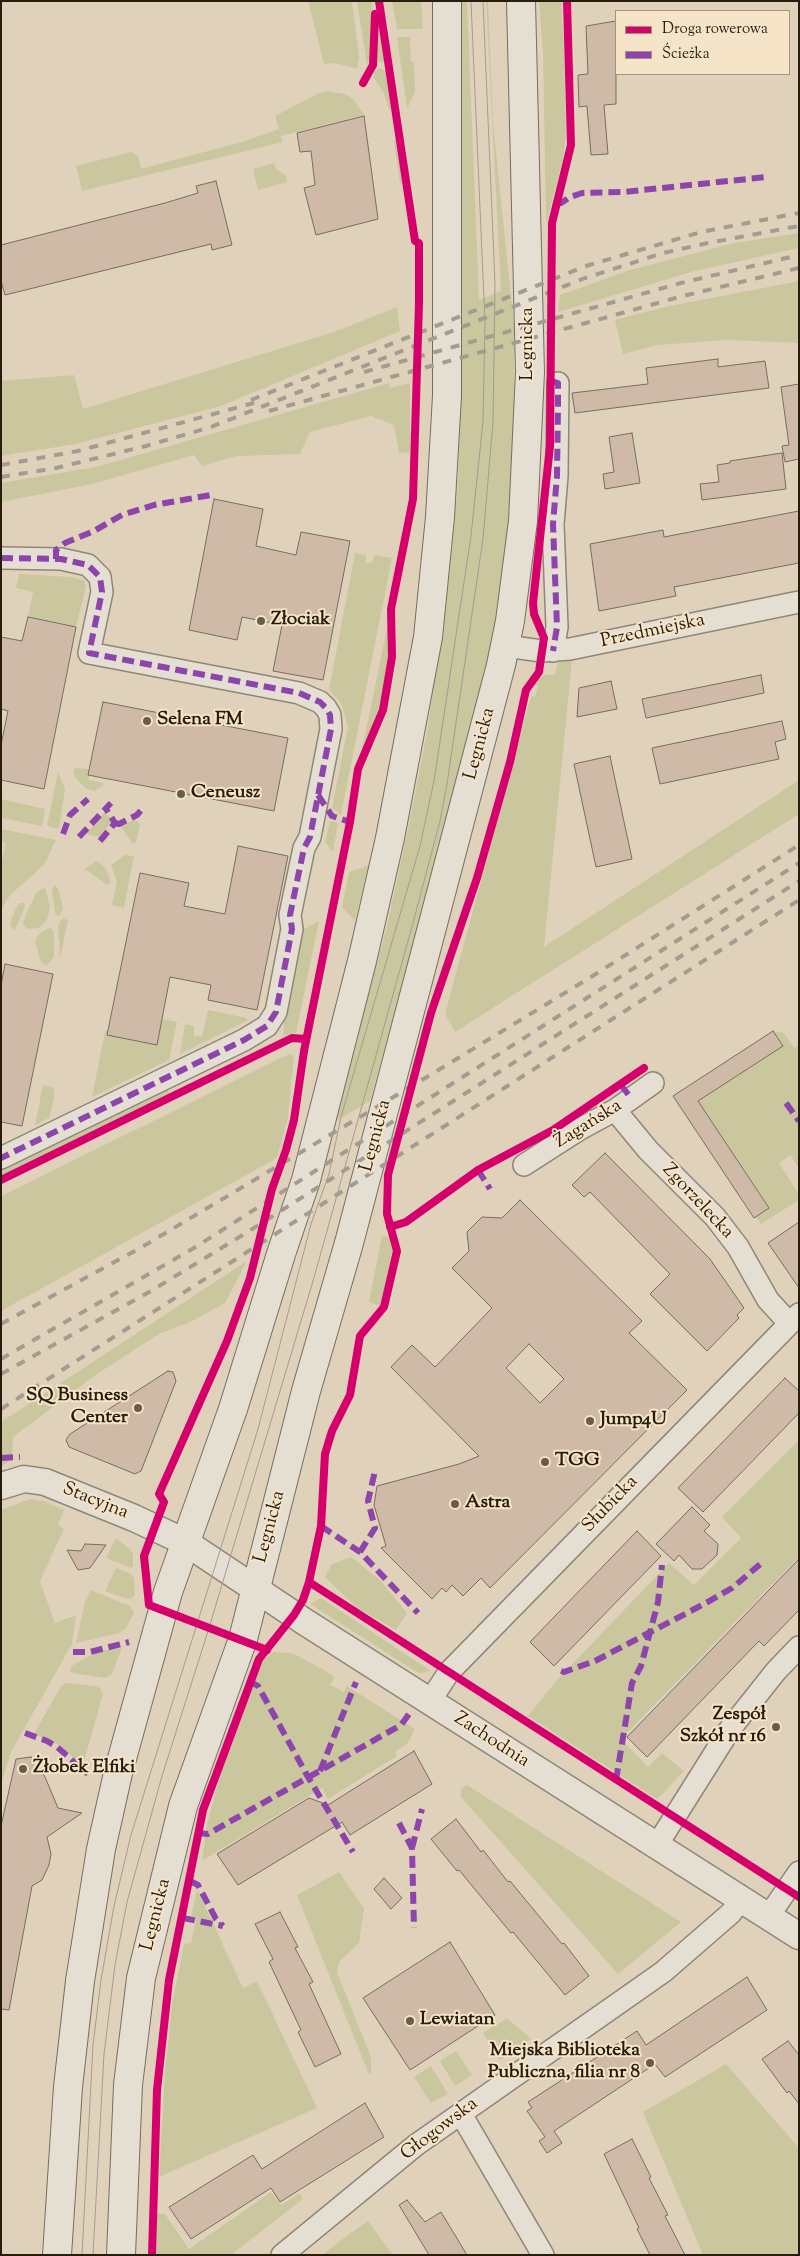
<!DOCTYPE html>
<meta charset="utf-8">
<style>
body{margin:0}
#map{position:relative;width:800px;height:2256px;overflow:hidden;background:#e0d2ba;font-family:"Sorts Mill Goudy",serif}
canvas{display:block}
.frame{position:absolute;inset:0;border:2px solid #271c0e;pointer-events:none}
.legend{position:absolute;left:615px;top:10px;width:175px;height:65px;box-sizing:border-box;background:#f5e4c8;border:1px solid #a3947e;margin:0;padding:6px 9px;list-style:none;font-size:15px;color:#271c0e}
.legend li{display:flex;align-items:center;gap:10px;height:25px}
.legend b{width:25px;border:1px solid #a3947e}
</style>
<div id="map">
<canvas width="800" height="2256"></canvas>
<div class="frame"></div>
<ul class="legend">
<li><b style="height:6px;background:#d6006c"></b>Droga rowerowa</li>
<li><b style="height:6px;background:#8e44ad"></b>Ścieżka</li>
</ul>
</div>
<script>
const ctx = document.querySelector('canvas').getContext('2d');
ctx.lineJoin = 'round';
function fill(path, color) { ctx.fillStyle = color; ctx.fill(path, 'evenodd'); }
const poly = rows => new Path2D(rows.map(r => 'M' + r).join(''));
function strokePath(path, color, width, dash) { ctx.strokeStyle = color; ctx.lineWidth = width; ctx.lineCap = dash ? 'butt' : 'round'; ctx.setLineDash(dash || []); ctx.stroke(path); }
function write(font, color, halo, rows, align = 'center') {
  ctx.font = font + ' "Sorts Mill Goudy",serif'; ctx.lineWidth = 4; ctx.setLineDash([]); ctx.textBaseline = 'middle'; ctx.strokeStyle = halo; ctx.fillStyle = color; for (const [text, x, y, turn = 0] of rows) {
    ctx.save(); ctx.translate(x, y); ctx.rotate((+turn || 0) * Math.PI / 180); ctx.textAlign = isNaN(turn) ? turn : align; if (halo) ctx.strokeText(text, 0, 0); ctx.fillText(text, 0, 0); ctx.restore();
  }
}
const green = poly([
 [308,1,352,1,359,56,357,69,335,63,324,64],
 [357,1,372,1,370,59,367,65],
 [392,1,421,1,423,29,397,29],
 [461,1,467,1,479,300,501,291,486,1,488,1,493,123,514,325,514,440,507,534,492,642,474,723,370,1101,334,1122,387,926,406,839,427,733,447,587,458,481,461,366],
 [539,1,561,1,564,44,566,138,563,159,546,224,543,53],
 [378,17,382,38,386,63,377,61],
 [397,37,410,37,411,61,414,62,415,92,407,109],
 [380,68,387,72,392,106,389,110,384,93,374,78,374,72],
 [328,91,345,94,353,99,364,115,281,136,283,142,82,191,76,166,131,152,138,156,141,169,245,141,279,129,275,116,319,93],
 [397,139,404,185,400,183,394,141],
 [274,163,276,169,286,176,287,182,258,190,253,169],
 [799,233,799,248,691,272,558,312,560,295,630,270,734,243],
 [799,281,799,343,728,340,658,345,623,354,615,320,665,307],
 [397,307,400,331,221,406,76,444,1,456,1,381,74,375,83,409,334,332],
 [389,383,390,388,410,383,410,452,399,453,394,425,371,416,310,432,300,454,237,456,202,466,194,455,92,484,1,502,1,483,96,467],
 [355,553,366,555,366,563,372,563,374,555,392,558,341,815,332,808,348,727,341,703,329,690],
 [19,574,72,577,84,581,86,586,76,627,28,617,33,592,16,588],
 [391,609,392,657,383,710,358,769],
 [572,660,544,947,799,780,799,814,455,1032,445,1014,531,696,535,697,538,686,535,685,539,679,545,675,555,674,558,662],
 [75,768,89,769,89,780,104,783,103,786,94,791,85,788,75,777,73,771],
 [58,772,65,789,59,829,47,826],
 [1,799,45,809,42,826,1,818],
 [104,813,111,818,112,822,100,837,86,834],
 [135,819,140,824,136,843,132,843,121,827],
 [330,821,338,823,333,852,325,842],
 [1,829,56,840,44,865,11,894,1,909,1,866,6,843,1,841],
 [125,855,134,856,124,908,112,905,117,882,111,865],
 [96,861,105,867,111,882,107,885,85,869],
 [367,866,368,867,355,920,342,908,349,872],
 [54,885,58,888,63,908,59,917,55,913,52,890],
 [45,887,50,907,47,920,39,928,27,929,23,923,28,910,36,893],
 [19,903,24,903,25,906,15,930,10,926,11,919],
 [62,918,68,920,60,959,58,927],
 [319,921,296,1033,283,1036,285,1009,299,941,304,929],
 [50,927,54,931,54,957,46,966,41,962,35,942,38,935],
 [208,1010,247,1018,247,1021,180,1054,185,1024,194,1026,194,1036,202,1037],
 [162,1019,177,1022,169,1060,92,1097,105,1031],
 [773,1031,784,1033,794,1048,799,1045,799,1168,790,1155,779,1163,799,1194,799,1200,761,1224,756,1217,769,1207,698,1101,782,1045],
 [289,1054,294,1056,288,1117,277,1158,1,1311,1,1196],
 [43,1085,52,1087,54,1090,54,1099,49,1118,35,1125],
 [166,1086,170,1094,1,1177,1,1168],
 [382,1236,390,1237,394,1247,385,1290,380,1306,369,1302],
 [247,1261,225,1303,190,1322,159,1334,97,1374,13,1437,12,1459,1,1467,1,1422],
 [799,1440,799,1557,621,1739,648,1767,662,1753,684,1771,668,1788,657,1799,528,1716,557,1680,669,1563,694,1585,741,1538,722,1517],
 [30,1499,44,1501,64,1510,58,1525,64,1529,40,1581,55,1623,76,1615,72,1644,11,1752,1,1784,1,1510],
 [116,1538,129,1548,133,1554,133,1567,131,1568,106,1558],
 [351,1557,380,1580,407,1613,396,1630,356,1607,325,1577,331,1565],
 [116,1568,131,1574,134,1578,135,1595,132,1598,128,1599,105,1591],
 [91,1590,130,1606,134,1613,126,1628,119,1633,76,1643,85,1602],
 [321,1598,431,1671,420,1673,415,1671,310,1604],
 [118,1648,122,1649,111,1675,105,1678,72,1673,70,1671,71,1666,100,1651],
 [274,1652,292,1653,324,1670,335,1677,330,1685,344,1692,347,1686,415,1729,408,1743,395,1752,397,1756,328,1799,322,1788,202,1861,207,1824,222,1768,262,1660],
 [66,1683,95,1686,100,1688,103,1694,83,1765,59,1745,34,1734,61,1686],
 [467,1785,681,1922,618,1974,461,1797,461,1789],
 [339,1872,364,1908,359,1943,339,1962,337,1972,371,2057,371,2074,368,2072,297,1895],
 [197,1889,243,1988,257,1981,317,2108,159,2177,165,2072,172,2004,184,1944,191,1943,196,1919,191,1918],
 [507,2018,531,2039,500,2060,483,2033],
 [456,2051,472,2075,455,2086,440,2061],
 [726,2064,799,2148,799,2255,703,2255,643,2112],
 [431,2066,448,2094,431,2103,414,2077],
 [271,2192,281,2205,300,2193,303,2199,231,2255,156,2255,157,2213,165,2214,189,2249],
 [368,2221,393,2255,322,2255,348,2235]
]);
const building = poly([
 [616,21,616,104,604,105,608,154,591,155,587,106,579,107,578,75,588,74,586,26,616,21],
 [364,116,378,219,316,235,304,188,315,185,311,151,300,152,297,133,364,116],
 [216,181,232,245,212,250,211,244,5,295,1,281,1,245,165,203,198,193,196,186,216,181],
 [718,359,718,367,765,361,769,388,575,413,572,393,648,384,646,368,718,359],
 [799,384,799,459,785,462,782,446,789,445,781,387,799,384],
 [632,433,640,483,605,489,603,474,614,472,609,437,632,433],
 [782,453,786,489,702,500,700,484,719,482,717,465,730,463,730,461,782,453],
 [214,499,263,509,256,546,296,555,301,532,350,541,323,680,273,671,282,625,242,617,237,640,189,630,214,499],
 [799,511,799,563,674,587,676,596,599,611,590,544,663,530,664,537,799,511],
 [28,617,76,627,44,789,1,780,1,745,8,711,1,709,1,637,22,641,28,617],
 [761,675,764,693,646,718,642,699,761,675],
 [611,681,617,709,577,717,579,688,611,681],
 [103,702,288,738,274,811,88,775,103,702],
 [782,721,786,739,775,742,779,759,660,784,652,748,782,721],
 [610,756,632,859,596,867,574,764,610,756],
 [238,846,288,856,257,1010,208,1000,211,985,170,977,157,1045,107,1035,140,873,189,883,184,906,225,914,238,846],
 [5,964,53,974,22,1126,1,1122,1,986,5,964],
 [773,1031,783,1046,698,1101,769,1208,754,1218,673,1096,773,1031],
 [605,1153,710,1259,744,1308,737,1315,739,1318,707,1351,650,1294,670,1274,590,1192,584,1197,572,1185,605,1153],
 [520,1200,642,1321,629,1333,687,1390,490,1588,481,1578,463,1596,452,1585,446,1592,442,1588,432,1599,381,1548,386,1546,374,1505,377,1486,459,1464,479,1456,391,1367,412,1345,435,1367,492,1308,452,1268,469,1251,467,1232,482,1217,502,1218,520,1200],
 [529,1344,564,1379,540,1403,506,1368,529,1344],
 [799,1222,799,1288,768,1243,799,1222],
 [168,1371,173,1372,176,1381,141,1471,135,1474,69,1447,66,1440,70,1434,168,1371],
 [785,1378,799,1391,799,1413,703,1512,678,1488,785,1378],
 [692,1507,710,1525,704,1531,718,1544,717,1555,702,1569,692,1569,679,1555,674,1561,656,1544,692,1507],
 [637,1531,661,1556,554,1666,530,1642,637,1531],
 [85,1544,106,1545,90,1568,78,1570,67,1550,81,1551,85,1544],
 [799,1559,799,1610,764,1646,759,1641,647,1757,627,1737,799,1559],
 [414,1751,432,1784,350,1835,342,1822,238,1885,217,1854,309,1798,328,1805,414,1751],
 [31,1757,45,1777,58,1808,82,1813,47,1837,51,1854,49,1865,42,1880,32,1886,9,2010,1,2009,1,1826,16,1759,31,1757],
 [456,1819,481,1852,483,1850,508,1882,510,1881,562,1944,564,1943,589,1976,565,1995,513,1932,511,1933,459,1870,457,1871,431,1839,456,1819],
 [384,1878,402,1898,391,1909,374,1889,384,1878],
 [280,1912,298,1947,295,1948,313,1982,309,1984,341,2054,315,2067,298,2032,301,2030,269,1962,273,1959,255,1924,280,1912],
 [450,1942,495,2015,410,2070,363,1998,450,1942],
 [747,1977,767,2010,665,2077,655,2064,554,2131,562,2143,547,2153,539,2141,545,2137,527,2111,532,2108,528,2102,637,2031,646,2045,747,1977],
 [788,2041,799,2055,799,2104,789,2091,787,2093,762,2059,788,2041],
 [365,2103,384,2137,280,2202,271,2188,191,2239,169,2207,253,2155,262,2169,365,2103],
 [632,2139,651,2177,649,2178,668,2215,665,2216,685,2255,650,2255,637,2229,639,2228,604,2154,632,2139],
 [407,2200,425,2222,441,2212,467,2255,429,2255,399,2205,407,2200]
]);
const minor = poly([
 [1,558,61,559,88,565,100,577,102,592,89,653,299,693,320,702,326,708,330,715,331,729,310,837,304,848,290,915,292,929,276,1012,267,1026,244,1040,1,1158],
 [505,646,542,651,570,649,799,602],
 [553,651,557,627,553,524,557,476,558,383],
 [615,1110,648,1150,715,1217,738,1247,768,1300,789,1323],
 [524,1165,580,1129,615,1110,653,1083],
 [430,1701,449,1672,799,1314],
 [657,1845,730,1729,776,1671,799,1647],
 [768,1917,799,1872],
 [461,2114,543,2255],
 [282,2255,416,2145,663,1972,731,1913,741,1899]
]);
const tertiary = poly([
 [1,1486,24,1479,45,1482,134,1518,185,1542,305,1622,799,1936]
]);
const secondary = poly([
 [57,2255,68,2087,80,1981,101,1849,118,1773,168,1592,233,1409,281,1254,306,1180,362,961,390,838,428,637,440,517,447,396,447,1],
 [121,2255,128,2085,141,1978,183,1806,243,1639,306,1391,349,1243,501,665,510,621,523,521,530,372,521,1]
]);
const tram = poly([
 [82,2255,93,2045,101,1980,114,1906,131,1835,258,1429,311,1224,329,1174,341,1117,363,1041,420,846,434,781,471,536,483,421,485,323,471,1],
 [93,2255,104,2054,115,1965,127,1902,162,1776,209,1628,313,1281,413,923,440,821,447,784,483,539,493,422,495,284,483,1]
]);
const rail = poly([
 [364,372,681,283,799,255],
 [251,400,586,266,701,232,799,213],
 [269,411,683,296,799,268],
 [1,465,78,451,261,401],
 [1,477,56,468,146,446,211,427,585,278,663,253,708,243,799,226],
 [1,1324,142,1247,427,1077,591,977,799,845],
 [1,1359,194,1248,799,863],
 [1,1374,151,1291,246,1233,799,881],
 [1,1409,799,900]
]);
const quiet = poly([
 [557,202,561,203,570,197,582,193,623,192,767,177],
 [552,381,558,383,558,406,557,476,553,524,557,627,553,651],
 [1,558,61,559,88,565,100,577,102,592,89,653,299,693,320,702,326,708,330,715,331,729,310,837,304,848,290,915,292,929,276,1012,267,1026,244,1040,1,1158],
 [56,559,56,550,65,543,94,531,122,515,154,505,211,495],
 [318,795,332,816,350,822],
 [115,823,119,824,137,815,142,809],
 [63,834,70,815,88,799],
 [79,837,111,803],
 [100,841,115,823,106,809],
 [621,1085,631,1098],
 [786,1103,799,1121],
 [553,1130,561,1142],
 [478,1170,490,1189],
 [1,1458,20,1457],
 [321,1526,360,1552,418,1613],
 [360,1552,375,1528,368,1501,375,1471],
 [73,1652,90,1652,129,1642],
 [561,1671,564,1672,595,1661,706,1603,732,1588,764,1561],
 [249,1681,258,1686,308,1777,353,1852],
 [25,1733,47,1741,57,1747,88,1774],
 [320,1771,356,1682],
 [616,1780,632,1683,641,1666,658,1602,662,1565],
 [399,1823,412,1848,414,1928],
 [197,1833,208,1834,401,1725,409,1714],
 [412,1848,422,1809],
 [190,1881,198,1885,216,1919,223,1926],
 [183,1918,223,1926]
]);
const cycleway = poly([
 [363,83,373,65,375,14],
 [1,1180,292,1038,306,1039],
 [390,1227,406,1222,478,1170,553,1130,644,1068],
 [309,1582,799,1897],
 [267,1650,149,1605,144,1556,164,1502,159,1494,227,1341,250,1278,272,1189,286,1150,294,1120,304,1051,350,822,358,769,383,710,392,657,391,609,413,499,419,303,419,243,415,241,379,1],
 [152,2255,157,2090,169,1980,203,1810,259,1659,294,1615,303,1600,309,1582,321,1526,325,1454,332,1431,350,1395,360,1336,384,1307,397,1251,387,1214,388,1175,431,1013,477,878,510,762,526,690,539,672,540,665,544,638,534,614,533,603,550,446,552,223,571,145,567,1]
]);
const markers = [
 [261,621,5,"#685c4a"],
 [147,721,5,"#685c4a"],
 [181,794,5,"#685c4a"],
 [138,1408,5,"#685c4a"],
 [590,1421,5,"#685c4a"],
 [545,1462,5,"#685c4a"],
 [455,1504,5,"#685c4a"],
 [776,1727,5,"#685c4a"],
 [23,1769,5,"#685c4a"],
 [410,2021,5,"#685c4a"],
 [650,2063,5,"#685c4a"]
];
const streetNames = [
 ["Legnicka",529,344,-90],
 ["Przedmiejska",653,632,-12],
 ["Legnicka",481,744,-75],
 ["Żagańska",589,1125,-32],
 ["Legnicka",377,1136,-75],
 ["Zgorzelecka",697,1202,47],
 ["Stacyjna",95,1502,22],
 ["Słubicka",611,1505,-46],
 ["Legnicka",271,1527,-75],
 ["Zachodnia",491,1741,33],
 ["Legnicka",157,1915,-76],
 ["Głogowska",440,2130,-37]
];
const poiNames = [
 ["Złociak",271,621],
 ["Selena FM",157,721],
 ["Ceneusz",191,794],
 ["SQ Business",128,1397,"right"],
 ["Center",128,1419,"right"],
 ["Jump4U",600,1421],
 ["TGG",555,1462],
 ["Astra",465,1504],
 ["Zespół",766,1716,"right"],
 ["Szkół nr 16",766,1738,"right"],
 ["Żłobek Elfiki",33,1769],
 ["Lewiatan",420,2021],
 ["Miejska Biblioteka",640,2052,"right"],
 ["Publiczna, filia nr 8",640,2074,"right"]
];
fill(green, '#cac79f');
fill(building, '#cfbaa8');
strokePath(building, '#766d60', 1);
strokePath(minor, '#8f8677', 24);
strokePath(tertiary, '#8f8677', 29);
strokePath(secondary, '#766d60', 30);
strokePath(minor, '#e5ded3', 21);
strokePath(tertiary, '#e5ded3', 26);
strokePath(secondary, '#e5ded3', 28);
strokePath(tram, '#a29c91', 1);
strokePath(rail, '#a29c91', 4, [9, 9]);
strokePath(quiet, '#8e44ad', 6, [12, 6]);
strokePath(cycleway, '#d6006c', 8);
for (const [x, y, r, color] of markers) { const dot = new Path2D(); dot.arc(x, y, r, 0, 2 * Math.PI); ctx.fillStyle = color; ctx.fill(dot); strokePath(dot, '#f5e4c8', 2); }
write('19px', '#271c0e', '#f5e4c8', streetNames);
write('bold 19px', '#271c0e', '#f5e4c8', poiNames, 'left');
</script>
